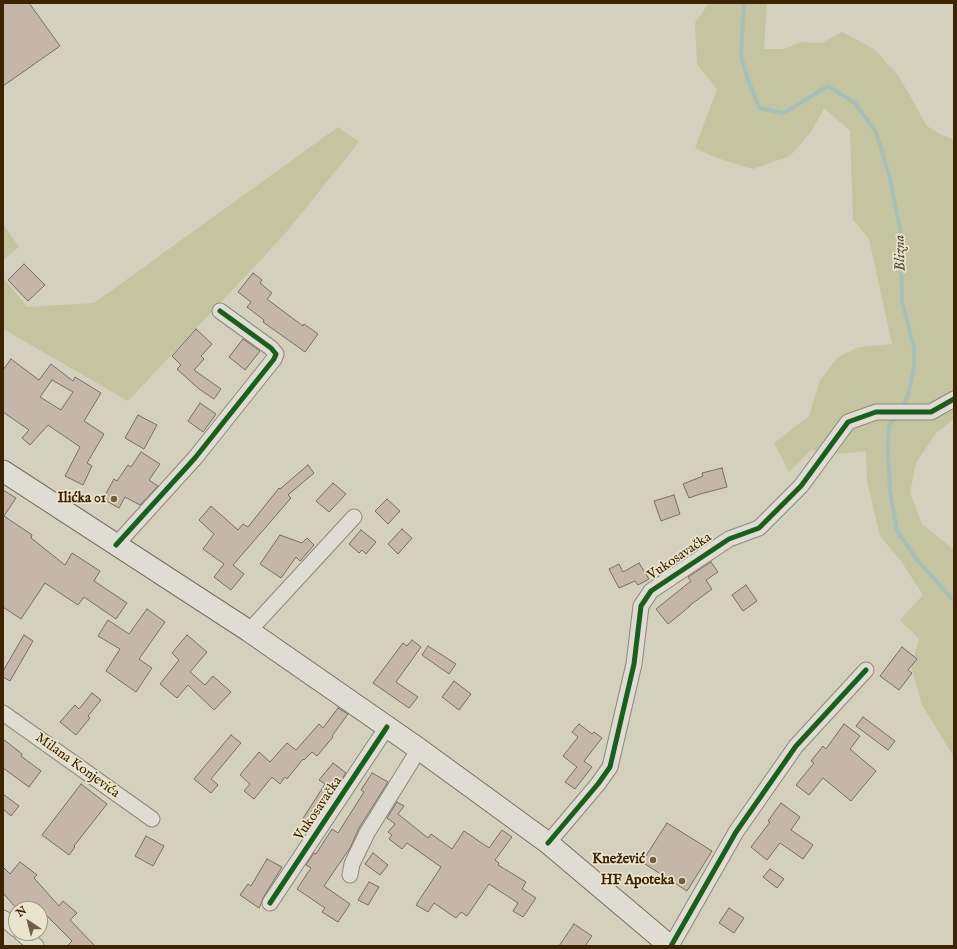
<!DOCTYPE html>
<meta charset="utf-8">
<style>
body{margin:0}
#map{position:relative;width:957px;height:949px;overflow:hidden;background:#d5cfbd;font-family:"IM FELL English",serif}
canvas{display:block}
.frame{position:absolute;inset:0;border:4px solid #3c2303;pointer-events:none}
.north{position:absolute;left:8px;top:901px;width:40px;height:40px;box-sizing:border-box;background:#eae4ce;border:1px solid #a4977d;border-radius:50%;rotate:325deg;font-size:11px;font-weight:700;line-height:16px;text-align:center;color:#3c2303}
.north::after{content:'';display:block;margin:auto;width:14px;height:18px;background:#725f44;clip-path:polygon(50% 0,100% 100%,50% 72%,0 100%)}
</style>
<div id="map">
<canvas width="957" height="949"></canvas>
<div class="frame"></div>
<div class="north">N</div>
</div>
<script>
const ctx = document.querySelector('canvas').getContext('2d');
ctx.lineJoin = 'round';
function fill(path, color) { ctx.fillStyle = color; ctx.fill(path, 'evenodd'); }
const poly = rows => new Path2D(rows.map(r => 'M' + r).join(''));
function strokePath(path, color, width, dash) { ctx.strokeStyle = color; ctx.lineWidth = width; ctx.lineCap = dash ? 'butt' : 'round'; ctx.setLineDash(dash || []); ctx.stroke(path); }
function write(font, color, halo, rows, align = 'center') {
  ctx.font = font + ' "IM FELL English",serif'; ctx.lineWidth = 3.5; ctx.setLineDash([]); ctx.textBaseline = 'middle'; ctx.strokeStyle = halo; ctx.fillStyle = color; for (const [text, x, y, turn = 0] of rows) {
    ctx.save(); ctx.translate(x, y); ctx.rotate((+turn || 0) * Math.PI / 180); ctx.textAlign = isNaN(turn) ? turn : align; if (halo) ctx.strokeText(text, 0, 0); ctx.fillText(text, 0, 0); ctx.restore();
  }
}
const green = poly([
 [709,3,767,3,764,49,784,49,802,42,822,43,842,32,874,49,898,75,927,126,938,133,954,140,954,419,936,433,916,463,910,493,922,524,954,550,954,757,922,705,911,666,919,639,900,620,923,595,901,561,880,536,867,481,866,451,838,454,811,450,789,472,774,443,809,416,820,380,838,357,859,347,892,344,869,239,853,220,850,131,824,108,812,131,790,156,753,169,717,158,695,148,717,89,697,64,695,23],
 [338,127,359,142,284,235,128,401,3,329,3,277,27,307,94,303],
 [3,224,19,247,3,260]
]);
const stream = poly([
 [744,3,741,56,747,76,759,108,784,113,828,86,855,103,876,132,889,174,901,234,902,301,914,348,914,367,908,396,902,408],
 [897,415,889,426,888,450,890,491,897,531,918,561,954,601]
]);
const building = poly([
 [3,3,29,3,60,46,3,86,3,3],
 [24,264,45,285,28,301,8,280,24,264],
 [253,273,262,280,260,283,272,293,267,299,303,326,304,324,318,334,305,352,263,322,264,320,247,307,251,302,238,292,253,273],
 [196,329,212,344,201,356,204,359,194,370,221,389,214,399,199,389,177,369,181,365,172,356,196,329],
 [243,339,260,351,245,370,229,357,243,339],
 [11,359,39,380,51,364,73,381,75,377,101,393,84,421,104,434,87,463,92,466,83,485,65,476,80,447,48,425,30,445,22,438,29,430,3,412,3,370,11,359],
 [52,380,73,392,61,410,40,397,52,380],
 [200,403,216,414,203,432,188,421,200,403],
 [138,415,157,425,144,449,125,438,138,415],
 [141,452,160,464,149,480,158,486,140,505,125,497,119,508,103,499,114,479,117,481,128,465,131,467,141,452],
 [308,465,314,473,288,495,291,498,233,565,244,574,231,590,214,577,224,564,203,549,214,534,199,520,211,506,238,530,243,524,248,527,279,488,280,489,308,465],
 [722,468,727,487,700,494,689,498,683,484,703,476,702,473,722,468],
 [333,483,346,494,329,512,316,501,333,483],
 [3,490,16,498,4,516,32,535,31,538,65,565,72,553,100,571,94,581,127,603,116,619,84,597,78,605,45,583,21,619,3,607,3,490],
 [674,495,680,514,661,521,654,501,674,495],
 [387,499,400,511,388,524,375,511,387,499],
 [402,529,412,538,398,554,388,544,402,529],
 [361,530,376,542,366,554,362,550,359,553,349,544,361,530],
 [280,535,302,543,307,538,314,545,300,561,296,557,281,578,260,564,280,535],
 [711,562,718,572,706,580,712,589,689,606,690,606,668,624,656,609,691,581,688,577,711,562],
 [639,563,649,579,638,585,635,581,619,588,609,569,619,564,623,572,639,563],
 [746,585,757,601,743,611,732,595,746,585],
 [147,609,165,622,139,659,152,668,136,692,106,671,120,649,98,636,108,620,129,634,147,609],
 [24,635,33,641,10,681,3,677,3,671,24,635],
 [187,635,207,652,190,672,205,685,213,676,231,692,214,710,188,685,177,698,160,684,179,660,172,653,187,635],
 [412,640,421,647,396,682,418,697,409,708,373,683,403,643,407,646,412,640],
 [428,646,456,664,449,674,422,655,428,646],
 [902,647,917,659,908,670,912,673,899,690,880,676,902,647],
 [454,681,471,694,459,710,442,697,454,681],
 [92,693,101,700,88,716,90,718,76,735,60,722,75,705,79,709,92,693],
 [338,708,348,714,332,736,333,737,317,756,312,752,304,760,303,759,287,779,285,777,280,784,272,777,254,799,244,791,250,784,240,775,259,752,270,762,287,743,296,750,319,724,323,728,338,708],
 [863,717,895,741,888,750,856,726,863,717],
 [579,724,592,734,594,732,602,738,584,761,592,767,575,789,565,782,577,767,563,756,578,737,572,732,579,724],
 [844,724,860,736,850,749,876,771,851,801,823,778,809,795,796,785,814,763,811,761,823,746,826,749,844,724],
 [231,735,241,743,211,779,218,785,211,793,194,779,231,735],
 [3,739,22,754,21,756,41,771,29,787,3,768,3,739],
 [333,763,346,773,310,825,302,820,325,784,319,780,333,763],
 [372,773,388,782,359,828,350,848,324,886,350,904,338,922,322,912,325,908,297,889,311,868,306,865,314,853,316,854,332,829,338,833,364,792,361,790,372,773],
 [81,784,107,804,74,846,75,847,69,855,42,835,81,784],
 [3,794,19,806,11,816,3,809,3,794],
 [397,802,404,806,398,814,428,838,431,834,452,849,464,831,489,848,502,830,512,837,495,860,499,863,498,865,526,882,522,889,536,898,523,917,513,911,518,903,489,884,467,916,461,912,456,918,434,903,428,912,416,905,441,867,407,843,402,849,389,839,392,835,388,832,395,824,387,818,397,802],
 [781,803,800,817,791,830,813,845,803,859,780,843,767,860,751,847,770,822,768,821,781,803],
 [667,823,712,851,687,891,642,862,667,823],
 [146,836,164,846,153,866,135,856,146,836],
 [373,853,388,865,380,875,365,864,373,853],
 [267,859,282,867,263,898,261,904,259,908,240,895,248,884,251,886,267,859],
 [20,862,37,875,34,878,59,906,63,901,77,913,70,920,95,946,67,946,72,941,40,909,17,909,3,893,3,867,10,874,20,862],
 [770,869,784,879,777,888,763,877,770,869],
 [369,882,379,887,368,905,358,900,369,882],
 [729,908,744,918,734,933,719,923,729,908],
 [574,924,592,936,585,946,559,946,574,924]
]);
const street = poly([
 [116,545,195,458,274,359,276,354,271,348,220,311],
 [249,631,354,517],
 [3,713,152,819],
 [548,843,598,784,610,767,634,664,641,606,651,591,729,539,759,528,801,486,848,422,876,412,931,412,954,399],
 [350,875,352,864,367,833,419,749],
 [270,903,387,727],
 [3,918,16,929],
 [21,933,36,946],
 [671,946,736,832,796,746,866,670]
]);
const secondary = poly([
 [3,471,249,631,419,749,548,843,670,946]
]);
const cycleway = poly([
 [116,545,195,458,274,359,276,354,271,348,220,311],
 [548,843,598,784,610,767,634,664,641,606,651,591,729,539,759,528,801,486,848,422,876,412,931,412,954,399],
 [270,903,387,727],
 [671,946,736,832,796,746,866,670]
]);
const markers = [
 [114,499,4,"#725f44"],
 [653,860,4,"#725f44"],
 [682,881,4,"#725f44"]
];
const poiNames = [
 ["Ilićka 01",106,499],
 ["Knežević",645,860],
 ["HF Apoteka",674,881]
];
const streetNames = [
 ["Vukosavačka",680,557,-34],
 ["Milana Konjevića",77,766,36],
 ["Vukosavačka",319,809,-56]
];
const waterNames = [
 ["Blizna",901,253,-92]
];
fill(green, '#c4c5a0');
strokePath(stream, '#a8bfb5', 4);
fill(building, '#c6b6a9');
strokePath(building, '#766f61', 1);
strokePath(street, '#8e8779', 17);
strokePath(secondary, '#766f61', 23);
strokePath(street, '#dfddd3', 15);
strokePath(secondary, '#dfddd3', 21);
strokePath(cycleway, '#1b5e20', 5);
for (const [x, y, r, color] of markers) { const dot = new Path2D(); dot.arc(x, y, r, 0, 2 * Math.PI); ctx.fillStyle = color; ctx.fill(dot); strokePath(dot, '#eae4ce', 1.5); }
write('bold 14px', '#3c2303', '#eae4ce', poiNames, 'right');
write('14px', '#3c2303', '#eae4ce', streetNames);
write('italic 15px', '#52482f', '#eae4ce', waterNames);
</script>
